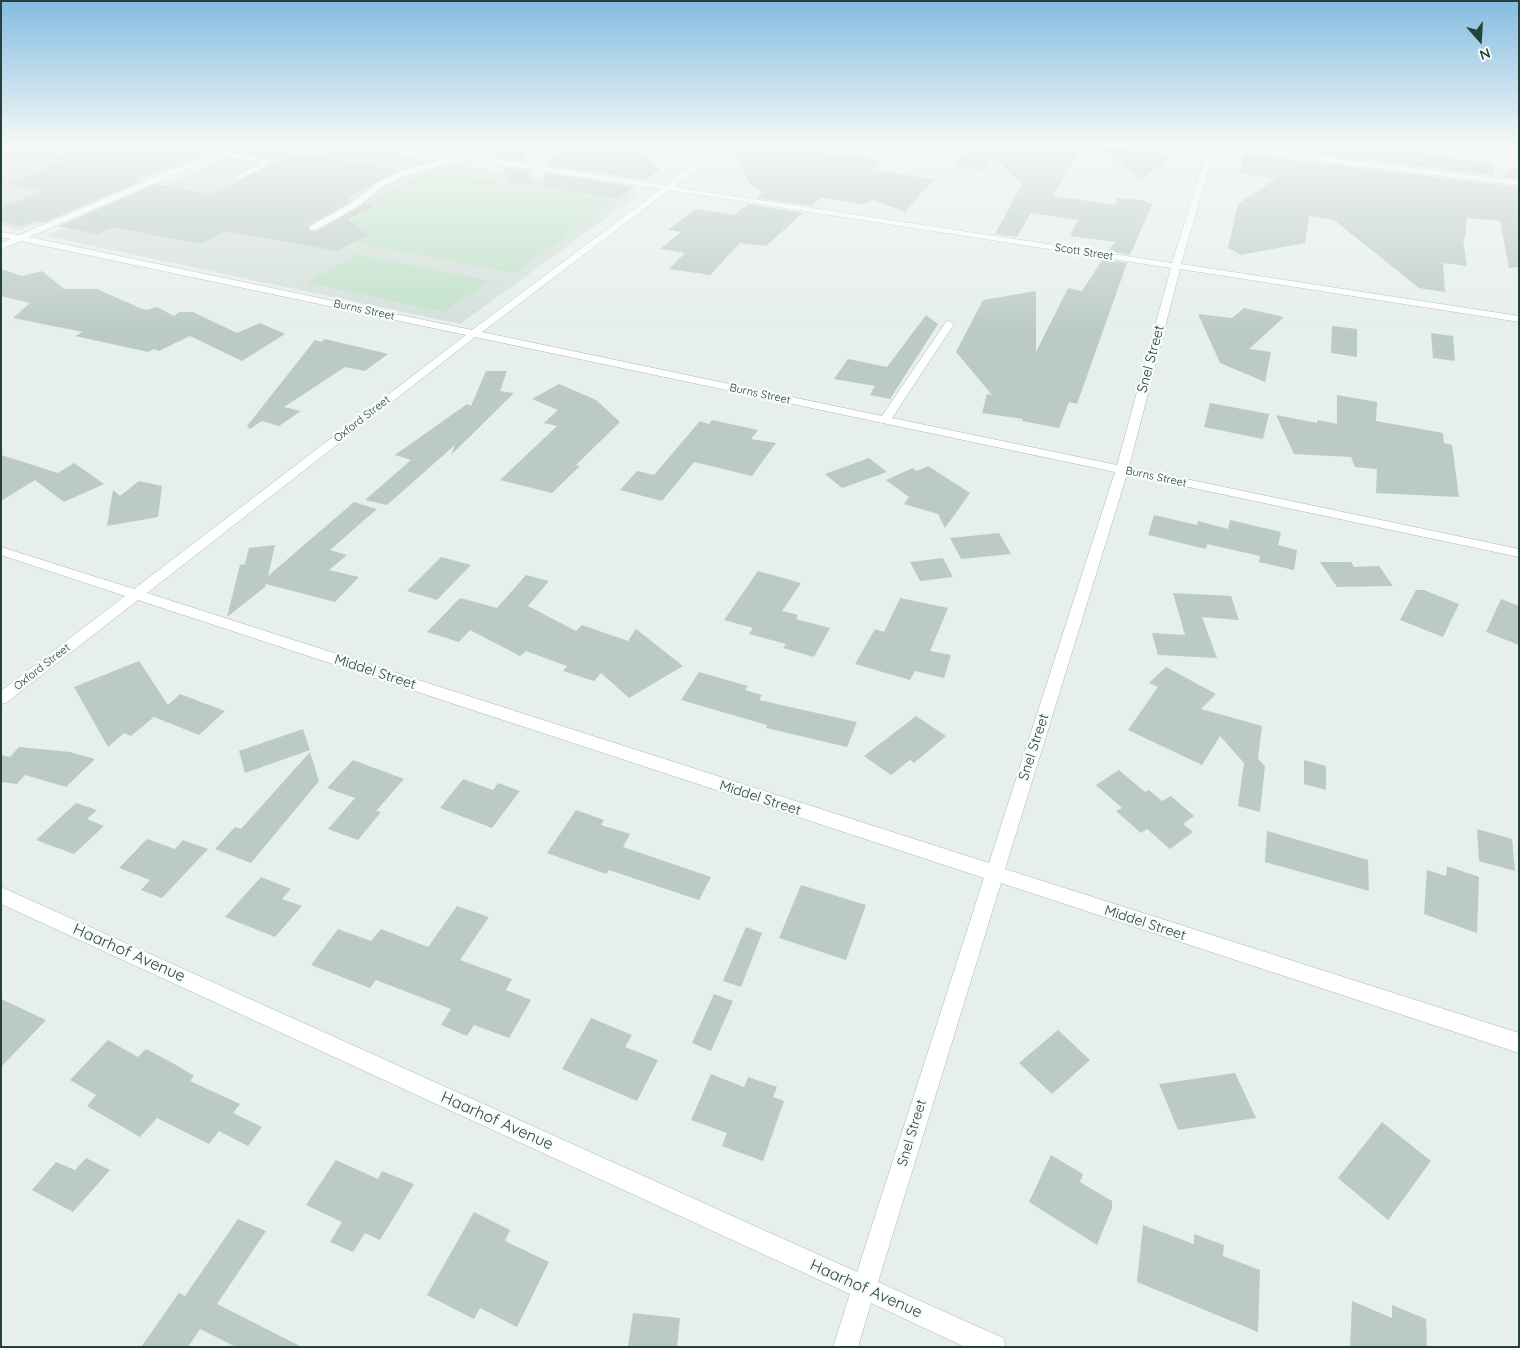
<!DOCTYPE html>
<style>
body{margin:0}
#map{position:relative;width:1520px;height:1348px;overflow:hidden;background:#e6efeb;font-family:Quicksand,sans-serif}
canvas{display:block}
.frame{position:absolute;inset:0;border:2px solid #24423a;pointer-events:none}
.north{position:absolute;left:1455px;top:15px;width:50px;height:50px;-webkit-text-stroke:4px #f7fbf9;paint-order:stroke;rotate:161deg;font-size:14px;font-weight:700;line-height:20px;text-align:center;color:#24423a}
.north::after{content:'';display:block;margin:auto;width:18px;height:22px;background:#24423a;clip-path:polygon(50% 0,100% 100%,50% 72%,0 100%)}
</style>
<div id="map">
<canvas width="1520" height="1348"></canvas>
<div class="frame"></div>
<div class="north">N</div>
</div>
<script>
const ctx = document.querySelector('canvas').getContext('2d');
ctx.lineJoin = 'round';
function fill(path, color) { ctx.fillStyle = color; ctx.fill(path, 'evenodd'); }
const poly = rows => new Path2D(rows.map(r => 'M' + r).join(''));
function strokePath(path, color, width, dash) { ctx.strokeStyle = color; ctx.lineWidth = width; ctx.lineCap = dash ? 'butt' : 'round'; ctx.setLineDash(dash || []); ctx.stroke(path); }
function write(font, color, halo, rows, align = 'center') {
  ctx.font = font + ' Quicksand,sans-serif'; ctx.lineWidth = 5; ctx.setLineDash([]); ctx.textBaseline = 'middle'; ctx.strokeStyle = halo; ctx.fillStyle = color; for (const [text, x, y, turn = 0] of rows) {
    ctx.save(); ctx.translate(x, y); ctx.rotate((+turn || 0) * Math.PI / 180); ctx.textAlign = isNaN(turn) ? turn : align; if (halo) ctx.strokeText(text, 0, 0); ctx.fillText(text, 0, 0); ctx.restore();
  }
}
const built = poly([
 [1,144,228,144,20,230,1,226],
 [259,144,331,144,639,194,460,324,46,236]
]);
const green = poly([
 [428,171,617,201,514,273,321,237,380,205,369,202],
 [358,254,490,281,443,312,307,282]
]);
const building = poly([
 [93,144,216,144,216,145,130,180,140,182,43,223,35,221,22,226,1,222,1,207,45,190,8,184,65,161,53,159],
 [494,144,518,144,525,162,498,157],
 [636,144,660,169,645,180,549,165,558,145],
 [731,144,811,144,799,150,881,160,872,170,934,179,905,212,872,200,864,204,821,198,811,206,756,198,763,192,750,185],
 [973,144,1083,144,1053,196,1115,205,1117,198,1142,200,1152,205,1130,255,1108,251,1115,242,1070,236,1078,220,1031,213,1017,237,995,234,1022,184,994,158,983,170,953,166],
 [1245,144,1428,144,1426,155,1492,163,1495,176],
 [1097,145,1145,152,1147,150,1172,155,1141,180],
 [299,153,397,171,346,199,351,201,308,226,309,231,317,232,365,203,375,206,348,219,367,235,337,251,226,231,200,244,113,227,98,234,59,226,156,184,210,194],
 [1243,154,1519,187,1519,267,1509,268,1500,221,1467,218,1465,238,1463,238,1467,266,1443,263,1445,292,1419,288,1334,220,1309,216,1305,243,1241,255,1228,248,1238,204,1277,178,1240,174],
 [1519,166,1519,179,1501,177],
 [502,167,528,171,535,186,507,182],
 [546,173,635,187,618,199,540,187],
 [748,204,803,213,766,246,740,243,710,275,669,269,685,253,660,249,681,232,668,230,695,209,734,215],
 [1103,259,1127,263,1077,404,1069,402,1059,428,1022,421,1023,419,982,413,987,394,992,395,956,352,983,300,1036,291,1036,352,1068,288,1082,291],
 [1,269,22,276,42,271,64,289,97,289,140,308,147,310,157,307,174,316,179,312,193,312,237,333,260,323,285,334,242,361,190,336,159,351,154,349,148,352,75,336,83,332,13,318,30,303,1,296],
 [1244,308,1284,317,1249,349,1271,352,1265,382,1220,363,1198,314,1232,318],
 [926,315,938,324,890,399,870,395,875,386,834,379,848,359,887,367],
 [1332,326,1357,329,1357,357,1331,353],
 [1431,333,1453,336,1455,361,1433,358],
 [325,339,388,354,365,371,345,367,284,407,301,411,279,426,262,421,250,429,247,426,315,340,321,342],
 [486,371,507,371,500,391,514,393,451,455,455,445,387,505,365,500,411,460,395,455,467,404,471,406],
 [559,384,596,400,620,422,576,465,580,466,552,493,500,480,557,426,544,423,558,410,532,399],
 [1337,395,1377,402,1376,421,1443,433,1444,443,1452,445,1459,497,1376,493,1377,469,1355,467,1351,457,1294,454,1276,415,1317,423,1317,420,1337,424],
 [1210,403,1269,414,1263,439,1204,427],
 [712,420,758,430,751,439,776,443,752,476,694,462,662,501,620,490,637,471,654,475,700,421,709,424],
 [1,455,58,473,74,463,104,484,64,502,35,480,1,501],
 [869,458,887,472,842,488,825,474],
 [928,466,970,493,945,528,938,514,904,504,909,497,886,480,913,468,917,471],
 [139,481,162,486,158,517,107,526,113,490,120,496],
 [354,502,377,509,330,550,347,555,329,570,359,577,335,602,266,584,265,587,227,617,240,565,245,564,249,548,275,545,268,576],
 [1154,515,1197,525,1198,521,1228,529,1230,520,1281,532,1278,545,1297,550,1294,570,1259,562,1260,556,1207,544,1206,549,1148,535],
 [999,533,1011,554,961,559,950,538],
 [441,557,471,565,437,600,407,591],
 [943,558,953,577,920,581,910,562],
 [1320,562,1351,562,1354,567,1379,566,1393,586,1337,587],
 [758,571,801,583,782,611,798,615,796,619,830,628,814,657,783,648,786,644,749,634,753,628,724,620],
 [526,575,549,581,528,606,576,631,582,625,628,641,636,629,683,666,629,698,601,673,594,681,563,671,567,666,526,651,520,656,470,630,459,642,427,632,460,598,497,608],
 [1416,590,1424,590,1459,604,1443,637,1400,620],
 [1173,593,1231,596,1239,620,1202,617,1217,658,1158,655,1152,633,1185,635],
 [900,598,948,608,930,651,951,655,944,678,915,671,910,680,855,664,875,629,884,632],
 [1501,599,1519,606,1519,645,1486,632],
 [139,661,168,705,180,694,225,711,199,735,154,717,131,736,124,733,108,747,74,687],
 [1166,667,1216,694,1201,709,1262,726,1258,759,1265,766,1260,812,1238,806,1244,763,1220,736,1202,765,1128,730,1158,687,1149,683],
 [699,672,748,686,745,690,762,695,759,700,857,722,847,747,766,728,767,725,681,700],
 [916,716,946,736,914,763,910,760,891,775,864,756],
 [303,729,310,750,245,773,239,751],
 [19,747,70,752,95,759,66,787,25,775,17,784,1,782,1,755,10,757],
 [310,752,319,781,251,863,215,849,235,827,241,829],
 [353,760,404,779,376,811,381,812,358,840,328,829,355,798,327,788],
 [1304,760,1326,766,1326,790,1304,784],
 [1119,770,1145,792,1149,790,1162,801,1171,796,1194,816,1183,824,1193,832,1170,849,1147,829,1141,833,1116,811,1122,808,1096,785],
 [463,779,493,790,498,783,520,791,492,828,440,808],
 [76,803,97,810,87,819,104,826,74,854,36,840],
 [576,810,604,820,601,825,630,834,623,847,711,877,699,900,609,870,606,874,547,853],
 [1477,829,1512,839,1515,871,1479,861],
 [1267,831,1368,860,1369,891,1265,862],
 [147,839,175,849,183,840,208,849,162,898,141,890,150,880,119,868],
 [1447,866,1479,877,1477,933,1424,914,1427,870,1446,876],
 [261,877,291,889,282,899,302,906,275,937,225,917],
 [801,885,866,905,846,960,779,938],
 [457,906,489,917,460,960,512,979,506,990,531,1000,509,1038,474,1025,467,1036,441,1025,451,1009,376,980,370,988,311,965,338,929,371,941,381,929,428,947],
 [746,927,762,933,741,987,723,981],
 [714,994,733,1001,711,1051,692,1043],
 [1,999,46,1020,1,1067],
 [591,1018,632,1035,625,1047,658,1060,637,1101,562,1069],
 [1058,1030,1090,1060,1052,1094,1019,1063],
 [108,1040,138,1057,146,1049,171,1062,194,1076,190,1081,240,1104,233,1113,262,1127,248,1146,219,1131,209,1144,157,1118,140,1137,87,1106,96,1095,70,1080],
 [1235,1073,1256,1118,1178,1130,1159,1084],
 [711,1074,744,1087,748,1077,777,1087,773,1097,784,1101,763,1161,722,1146,727,1133,691,1120],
 [1382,1122,1431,1161,1388,1220,1338,1178],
 [1051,1155,1083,1174,1080,1182,1112,1201,1112,1208,1097,1245,1029,1202],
 [86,1158,110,1170,73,1212,32,1190,56,1162,75,1170],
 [336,1160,378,1179,382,1171,414,1184,380,1240,365,1233,353,1252,330,1242,342,1222,306,1205],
 [474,1212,510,1230,505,1241,549,1262,517,1327,480,1308,474,1319,427,1295],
 [238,1219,266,1231,217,1304,302,1347,236,1347,200,1329,188,1347,141,1347,179,1293,185,1296],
 [1143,1225,1194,1244,1194,1234,1224,1245,1223,1256,1260,1270,1258,1332,1137,1282],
 [1352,1301,1392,1318,1392,1305,1426,1319,1427,1347,1350,1347],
 [633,1313,680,1318,677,1347,628,1347]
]);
const minor = poly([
 [233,144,243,144,227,152,269,160,269,165,239,179,236,179,236,175,262,163,220,155,29,237,472,330,661,189,458,158,447,164,405,176,384,186,356,208,316,230,310,230,310,226,350,204,378,182,399,172,449,156,380,144,398,144,666,185,721,144,729,144,674,187,1172,263,1208,148,1185,144,1216,144,1519,181,1519,185,1215,149,1181,264,1519,316,1519,322,1180,269,1129,467,1519,549,1519,557,1127,474,1005,869,1519,1033,1519,1053,1001,883,878,1282,1003,1338,1006,1347,965,1347,871,1303,858,1347,833,1347,850,1294,1,904,1,887,857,1272,984,878,138,600,6,703,1,704,1,691,125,596,1,555,1,547,134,589,466,335,21,241,1,249,1,243,11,239,1,237,1,232,19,235,233,144],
 [669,190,1171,268,1117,465,892,418,954,324,949,321,946,322,882,416,482,332,669,190],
 [475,337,1115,472,989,863,147,593,475,337]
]);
const farStreetnames = [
 ["Scott Street",1084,252,9],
 ["Burns Street",364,310,12],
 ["Burns Street",760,394,12],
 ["Oxford Street",362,419,-38],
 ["Burns Street",1156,477,12],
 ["Oxford Street",42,667,-38]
];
const streetNames = [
 ["Snel Street",1151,359,-75],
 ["Middel Street",375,672,18],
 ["Snel Street",1034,747,-72],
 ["Middel Street",760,798,18],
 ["Middel Street",1145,923,18],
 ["Snel Street",912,1133,-73]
];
const nearStreetnames = [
 ["Haarhof Avenue",129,953,24],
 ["Haarhof Avenue",497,1121,24],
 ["Haarhof Avenue",866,1289,24]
];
fill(built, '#d4dfda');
fill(green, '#bfe0c8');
fill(building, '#bbcac4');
strokePath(minor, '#a8b8b2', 1);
fill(minor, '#fff');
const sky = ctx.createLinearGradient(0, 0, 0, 333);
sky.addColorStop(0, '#84bce0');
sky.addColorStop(0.43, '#f4f8f6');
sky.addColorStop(1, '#f4f8f600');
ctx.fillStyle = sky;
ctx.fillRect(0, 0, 1520, 333);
write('11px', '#24423a', '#f7fbf9', farStreetnames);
write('14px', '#24423a', '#f7fbf9', streetNames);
write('16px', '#24423a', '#f7fbf9', nearStreetnames);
</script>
